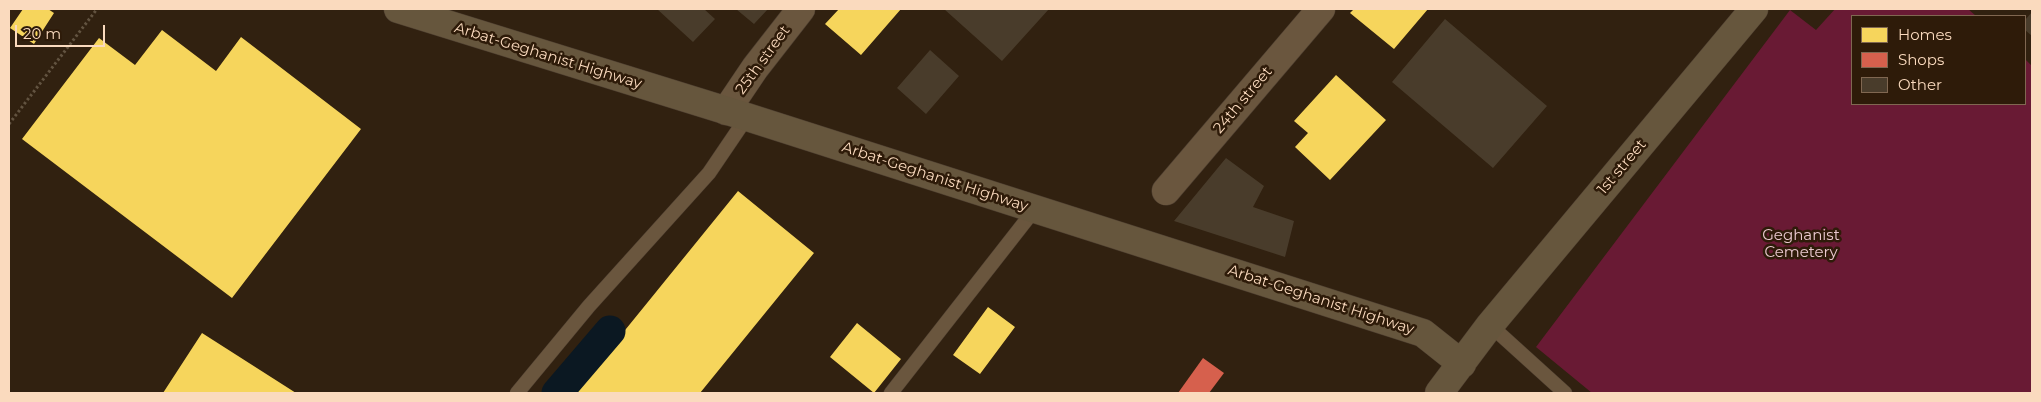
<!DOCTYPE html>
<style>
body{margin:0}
#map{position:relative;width:2041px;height:402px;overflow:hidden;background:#312110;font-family:Montserrat,sans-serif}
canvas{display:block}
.frame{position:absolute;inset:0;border:10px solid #fadabe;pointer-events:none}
.legend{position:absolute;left:1851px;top:15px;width:175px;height:90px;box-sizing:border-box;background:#2e1b09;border:1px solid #806751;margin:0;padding:6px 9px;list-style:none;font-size:15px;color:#fadabe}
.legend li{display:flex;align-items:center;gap:10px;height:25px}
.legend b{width:25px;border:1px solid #806751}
.scale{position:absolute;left:15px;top:25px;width:90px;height:22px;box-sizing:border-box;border:2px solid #fadabe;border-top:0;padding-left:6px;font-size:15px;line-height:18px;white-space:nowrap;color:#fadabe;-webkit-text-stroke:4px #2e1b09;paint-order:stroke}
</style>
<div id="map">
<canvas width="2041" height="402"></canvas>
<div class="frame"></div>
<ul class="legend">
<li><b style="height:14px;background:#f6d55c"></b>Homes</li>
<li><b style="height:14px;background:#d6604d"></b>Shops</li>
<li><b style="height:14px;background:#493c2b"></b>Other</li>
</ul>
<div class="scale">20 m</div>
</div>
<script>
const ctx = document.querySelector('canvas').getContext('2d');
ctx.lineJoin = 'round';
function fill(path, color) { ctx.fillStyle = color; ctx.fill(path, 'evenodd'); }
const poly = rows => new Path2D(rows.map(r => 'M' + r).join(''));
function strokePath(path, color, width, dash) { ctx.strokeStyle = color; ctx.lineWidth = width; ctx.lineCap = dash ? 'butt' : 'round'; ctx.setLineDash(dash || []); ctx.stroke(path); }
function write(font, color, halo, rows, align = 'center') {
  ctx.font = font + ' Montserrat,sans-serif'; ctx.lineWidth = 5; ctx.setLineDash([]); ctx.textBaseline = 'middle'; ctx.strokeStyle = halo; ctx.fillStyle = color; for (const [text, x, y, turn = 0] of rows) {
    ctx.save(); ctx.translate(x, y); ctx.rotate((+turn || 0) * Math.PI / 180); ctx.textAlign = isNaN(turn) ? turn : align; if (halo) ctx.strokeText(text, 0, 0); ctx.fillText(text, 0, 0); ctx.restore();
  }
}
const green = poly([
 [1835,9,1968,9,1976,16,1852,16,1852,104,2025,104,2025,59,2032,66,2032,393,1592,393,1536,347,1790,10,1816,30]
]);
const homes = poly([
 [23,9,48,9,54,13,34,44,10,28],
 [839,9,901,9,861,55,825,24],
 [1354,9,1428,9,1394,49,1350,13],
 [162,30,216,71,241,37,361,129,232,298,22,139,99,38,135,65],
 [1336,75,1386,120,1330,180,1295,147,1308,133,1294,121],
 [738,191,814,253,700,393,574,393],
 [988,307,1015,327,980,374,953,355],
 [857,323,901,359,874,393,830,357],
 [202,333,296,393,163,393]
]);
const shops = poly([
 [1203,358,1224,373,1209,393,1178,393]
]);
const canal = poly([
 [557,393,610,331]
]);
const building = poly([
 [657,9,704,9,715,19,693,42],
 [736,9,768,9,754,24],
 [944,9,1049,9,1002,61],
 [2032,12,2032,36,2025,30,2025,20],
 [1445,19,1547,106,1493,168,1392,82],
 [930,50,959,76,926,114,897,88],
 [1226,158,1264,186,1253,207,1294,221,1285,257,1174,221]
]);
const path = poly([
 [9,124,97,9]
]);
const service = poly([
 [1490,325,1565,393],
 [517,393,589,306,709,173,747,117],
 [891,393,1035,209]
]);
const minor = poly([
 [726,111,755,68,801,9],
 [1166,191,1321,9]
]);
const secondary = poly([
 [398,9,747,117,1423,333,1462,364],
 [1439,393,1490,325,1754,9]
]);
const streetNames = [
 ["Arbat-Geghanist Highway",548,56,17],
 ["25th street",763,60,-54],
 ["24th street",1243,100,-50],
 ["1st street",1622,167,-50],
 ["Arbat-Geghanist Highway",935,177,18],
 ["Arbat-Geghanist Highway",1321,300,18]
];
const parkNames = [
 ["Geghanist",1801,236],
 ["Cemetery",1801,253]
];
fill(green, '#691a34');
fill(homes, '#f6d55c');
fill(shops, '#d6604d');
strokePath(canal, '#0b1822', 31);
fill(building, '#493c2b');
strokePath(service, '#4d3e30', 15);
strokePath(minor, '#4d3e30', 29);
strokePath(secondary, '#4d3e30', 29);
strokePath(path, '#625340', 3, [2.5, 2.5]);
strokePath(service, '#6a563e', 14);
strokePath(minor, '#6a563e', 28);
strokePath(secondary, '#66563d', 28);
write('15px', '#fadabe', '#2e1b09', streetNames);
write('15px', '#ebc9d0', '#2e1b09', parkNames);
</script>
